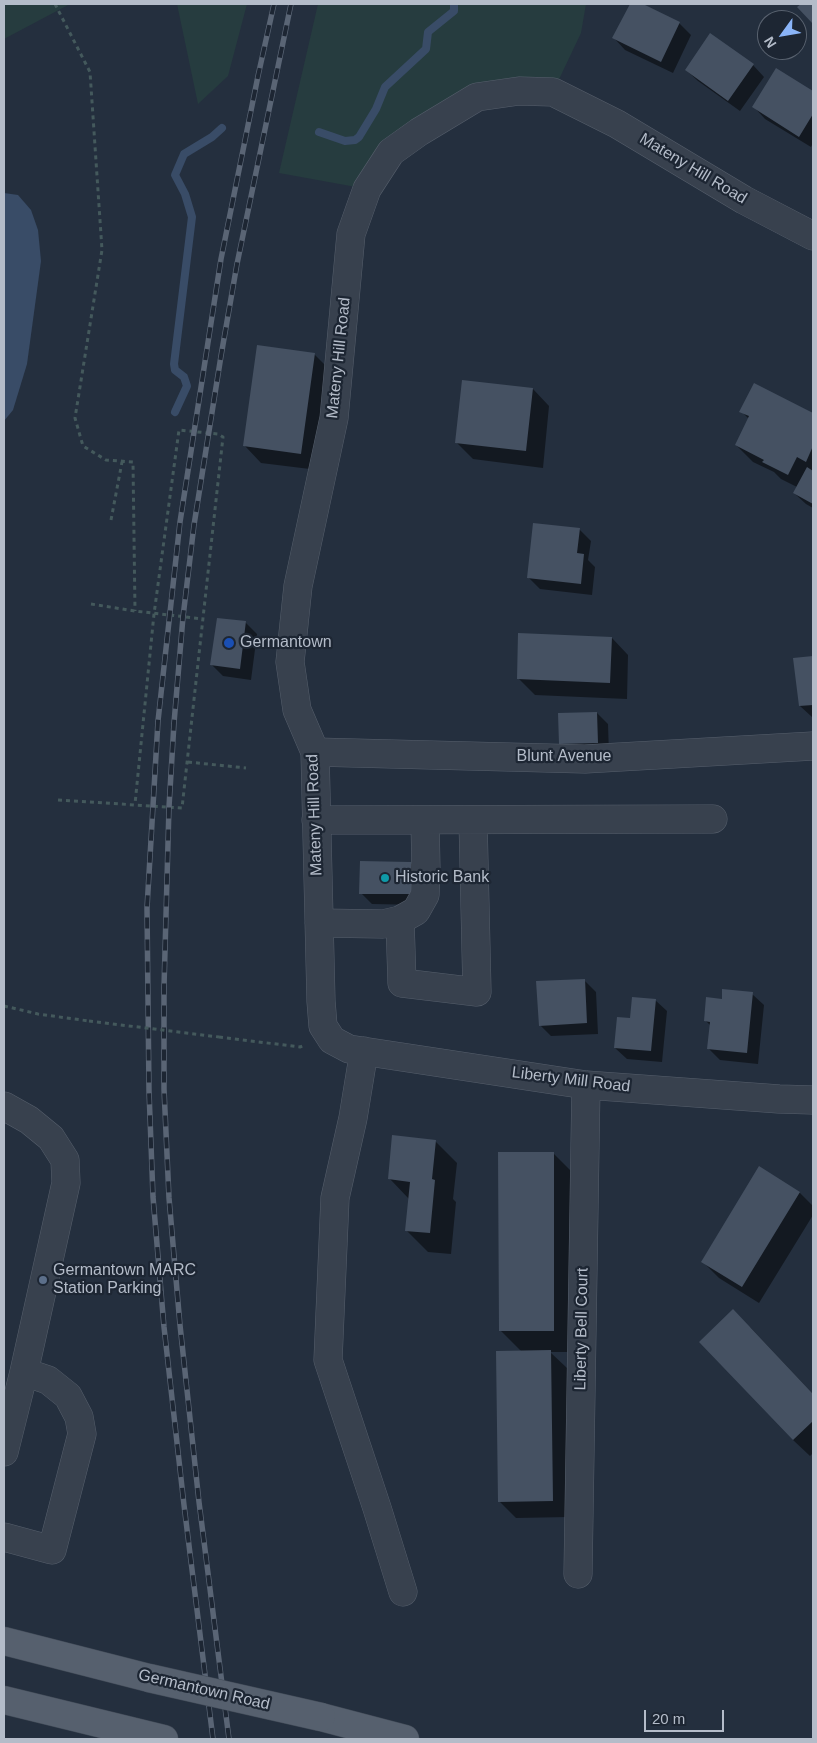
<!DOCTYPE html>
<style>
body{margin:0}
#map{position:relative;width:817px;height:1743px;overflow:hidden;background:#242f3e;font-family:Helvetica,sans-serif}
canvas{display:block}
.frame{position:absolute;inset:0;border:5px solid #b4bcc9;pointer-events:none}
.north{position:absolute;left:757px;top:10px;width:50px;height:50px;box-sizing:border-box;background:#1d2633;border:1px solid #59626f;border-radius:50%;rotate:238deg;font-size:14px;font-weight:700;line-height:20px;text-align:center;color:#b4bcc9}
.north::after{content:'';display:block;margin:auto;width:18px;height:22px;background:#8ab4f8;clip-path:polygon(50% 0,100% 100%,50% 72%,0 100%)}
.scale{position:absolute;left:644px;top:1710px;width:80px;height:22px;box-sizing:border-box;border:2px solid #b4bcc9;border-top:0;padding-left:6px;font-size:15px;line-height:18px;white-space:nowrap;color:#b4bcc9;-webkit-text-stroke:4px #1d2633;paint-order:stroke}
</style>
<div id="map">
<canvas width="817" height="1743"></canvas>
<div class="frame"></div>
<div class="north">N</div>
<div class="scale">20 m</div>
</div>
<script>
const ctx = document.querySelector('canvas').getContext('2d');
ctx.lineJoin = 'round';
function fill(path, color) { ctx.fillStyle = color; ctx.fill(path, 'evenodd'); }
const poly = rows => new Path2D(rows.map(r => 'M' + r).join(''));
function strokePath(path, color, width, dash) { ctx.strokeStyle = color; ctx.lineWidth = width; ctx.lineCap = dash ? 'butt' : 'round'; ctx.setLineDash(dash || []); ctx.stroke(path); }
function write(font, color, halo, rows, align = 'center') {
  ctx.font = font + ' Helvetica,sans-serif'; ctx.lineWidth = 4.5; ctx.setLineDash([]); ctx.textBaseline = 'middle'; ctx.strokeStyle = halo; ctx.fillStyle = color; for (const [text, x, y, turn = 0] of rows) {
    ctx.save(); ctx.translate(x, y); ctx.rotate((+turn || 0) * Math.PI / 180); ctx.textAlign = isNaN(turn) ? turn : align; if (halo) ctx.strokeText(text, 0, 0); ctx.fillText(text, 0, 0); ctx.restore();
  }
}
const green = poly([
 [4,4,70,4,4,39],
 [177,4,247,4,228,76,198,104],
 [318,4,586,4,581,33,553,92,477,97,367,189,279,173]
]);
const water = poly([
 [4,193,18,195,31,210,38,230,41,261,27,364,13,410,4,421]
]);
const shadow = poly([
 [631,4,640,4,679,23,691,35,673,73,625,50,614,38],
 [753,65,764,77,740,111,698,81,686,70],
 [777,70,813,93,813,143,811,147,765,119,754,107],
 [314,354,331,371,318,470,261,463,245,446],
 [754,385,813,414,813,508,806,504,794,493,797,487,781,479,774,472,753,462,736,445,749,419,741,411],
 [533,389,549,406,543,468,473,459,456,442],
 [579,529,591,541,588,560,595,567,592,595,540,589,528,577],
 [245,622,257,634,251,680,223,676,212,665],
 [612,638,628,655,627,699,535,695,518,678],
 [813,657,813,717,812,717,800,706,795,659],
 [597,713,608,724,609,754,571,755,560,744],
 [411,863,422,875,422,905,372,904,361,893],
 [584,980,596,992,598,1034,551,1036,540,1025],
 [752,994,764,1005,758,1064,720,1060,709,1049,711,1026,705,1020,723,1000],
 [655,1000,667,1011,662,1062,627,1059,615,1048,632,1019],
 [435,1141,457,1163,453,1199,456,1202,451,1254,428,1252,406,1230,409,1199,390,1179],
 [553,1153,575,1175,576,1352,550,1352,567,1368,569,1517,516,1518,499,1501,522,1352,500,1330],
 [759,1168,800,1193,813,1206,813,1215,759,1303,719,1278,702,1261],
 [750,1327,813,1394,813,1453,810,1456,793,1440]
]);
const stream = poly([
 [319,132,345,141,355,140,359,137,376,109,385,87,426,49,428,32,454,11,454,4],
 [175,412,187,386,184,377,175,370,174,364,192,217,185,194,175,175,184,154,212,137,222,128]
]);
const building = poly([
 [630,4,643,4,680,22,661,62,612,38],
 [801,4,813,4,813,24,797,7],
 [710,33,754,64,728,101,685,70],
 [776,68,813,91,813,114,799,137,752,107],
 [257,345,315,353,301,454,243,446],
 [462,380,533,388,526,451,455,443],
 [754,383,813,413,813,446,806,462,797,457,788,475,762,462,764,460,735,445,749,416,739,412],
 [807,467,813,471,813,504,793,493],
 [533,523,580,528,577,553,584,554,581,584,527,578],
 [217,618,246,621,240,669,210,665],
 [518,633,612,637,610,683,517,679],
 [813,656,813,705,799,706,793,658],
 [597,712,598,743,559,744,558,713],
 [360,861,411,862,411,894,359,894],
 [585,979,587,1023,539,1026,536,981],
 [722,989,753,992,747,1053,707,1049,710,1022,704,1021,706,997,722,999],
 [632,997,656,999,651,1051,614,1048,617,1017,630,1018],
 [392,1135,436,1140,432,1179,435,1180,430,1233,405,1231,410,1182,388,1179],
 [498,1152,554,1152,554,1331,499,1331],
 [759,1166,800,1192,742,1287,701,1262],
 [733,1309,813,1394,813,1421,793,1440,699,1342],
 [551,1350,553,1501,498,1502,496,1351]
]);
const path = poly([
 [55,4,90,72,102,250,75,418,83,446,106,460,133,462,135,611],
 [111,520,122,462],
 [91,604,135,611,203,619],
 [188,762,246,768],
 [58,800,182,808,223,437,218,434,179,430,154,614,135,804],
 [4,1006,38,1014,89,1021],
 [219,1037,300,1047,305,1045]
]);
const minor = poly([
 [813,236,744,200,617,124,553,92,519,91,477,97,419,132,391,152,367,189,351,234,334,418,298,586,290,662,297,710,315,752,321,1001,323,1026,332,1040,349,1049,586,1085,779,1099,813,1100],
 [315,752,585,759,813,746],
 [316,820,713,819],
 [400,920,402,983,477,992,473,820],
 [319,923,383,924,400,920,416,911,425,895,426,870,425,820],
 [364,1051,353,1118,335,1198,328,1360,377,1508,403,1592],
 [4,1106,29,1120,51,1138,65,1160,66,1183,24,1372,48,1380,68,1396,79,1417,82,1434,52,1550,4,1537],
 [4,1452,24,1372],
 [578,1574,586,1085]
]);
const major = poly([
 [4,1641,149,1678],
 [4,1700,164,1739],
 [321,1717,405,1739]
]);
const rail = poly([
 [213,1739,184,1505,164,1327,153,1197,149,1091,147,908,158,721,180,522,221,259,258,76,274,4],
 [229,1739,199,1502,180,1325,169,1198,164,1089,164,987,169,807,174,723,183,617,194,525,221,356,237,264,291,4]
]);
const pathBridge = poly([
 [89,1021,219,1037]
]);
const majorBridge = poly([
 [149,1678,321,1717]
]);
const markers = [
 [229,643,6,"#1a4fb4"],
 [385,878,5,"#0f9aa8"],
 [43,1280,5,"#5c6f8a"]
];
const streetNames = [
 ["Mateny Hill Road",693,169,31],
 ["Mateny Hill Road",339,358,-84],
 ["Blunt Avenue",564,757],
 ["Mateny Hill Road",315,815,-92],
 ["Liberty Mill Road",571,1080,7],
 ["Liberty Bell Court",582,1329,-89],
 ["Germantown Road",204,1690,13]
];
const poiNames = [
 ["Germantown",240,643],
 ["Historic Bank",395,878],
 ["Germantown MARC",53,1271],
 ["Station Parking",53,1289]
];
fill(green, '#263c3f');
fill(water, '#394c67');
fill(shadow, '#0007');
strokePath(stream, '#394c67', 8);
fill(building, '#455162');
strokePath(minor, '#565f6c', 29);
strokePath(major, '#414a57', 29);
strokePath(path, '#44595c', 3, [4, 4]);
strokePath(minor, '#38414e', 28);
strokePath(major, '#56606e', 28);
strokePath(rail, '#5a6575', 5.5);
strokePath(rail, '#1d2633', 4, [11]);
strokePath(majorBridge, '#414a57', 29, []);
strokePath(pathBridge, '#44595c', 3, [4, 4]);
strokePath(majorBridge, '#56606e', 28);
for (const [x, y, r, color] of markers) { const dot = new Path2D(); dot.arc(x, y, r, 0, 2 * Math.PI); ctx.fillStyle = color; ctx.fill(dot); strokePath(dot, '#1d2633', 2); }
write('16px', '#b4bcc9', '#1d2633', streetNames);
write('16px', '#b4bcc9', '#1d2633', poiNames, 'left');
</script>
